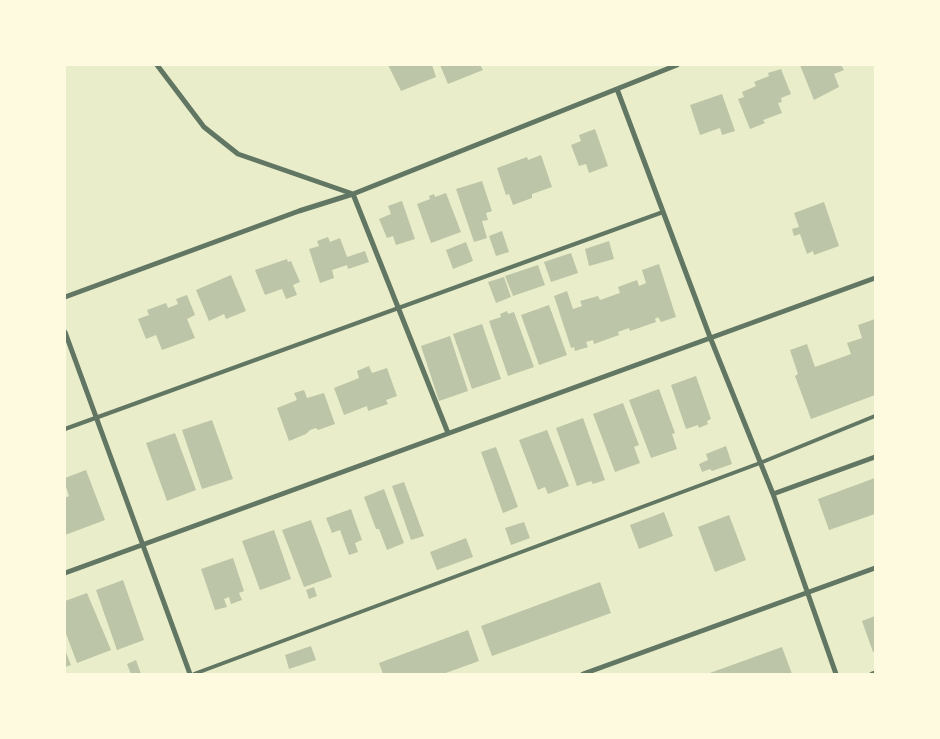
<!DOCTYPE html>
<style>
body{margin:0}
#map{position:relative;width:940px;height:739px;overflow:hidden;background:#e9edc9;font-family:"Times New Roman",serif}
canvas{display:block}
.frame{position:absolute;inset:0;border:66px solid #fefae0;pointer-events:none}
</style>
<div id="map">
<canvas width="940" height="739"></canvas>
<div class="frame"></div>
</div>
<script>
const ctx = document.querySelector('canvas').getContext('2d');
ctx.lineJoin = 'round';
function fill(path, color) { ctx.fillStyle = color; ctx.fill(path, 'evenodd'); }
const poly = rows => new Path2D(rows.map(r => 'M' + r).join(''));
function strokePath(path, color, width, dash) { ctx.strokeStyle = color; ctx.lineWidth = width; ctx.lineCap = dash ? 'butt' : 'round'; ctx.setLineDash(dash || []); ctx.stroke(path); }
const building = poly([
 [388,65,432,65,436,77,401,91],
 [440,65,480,65,483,70,448,84],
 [800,65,841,65,844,70,834,74,839,87,814,100],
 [781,69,791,94,781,98,782,102,778,103,782,113,763,120,765,123,750,129,738,99,744,97,742,92,756,86,754,82,769,76,768,73],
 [722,94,735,131,722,135,720,128,700,135,690,105],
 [595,129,608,166,589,173,586,164,579,166,571,145,581,141,579,135],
 [541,155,552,187,532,194,532,198,513,205,509,194,506,195,497,168,527,157,528,160],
 [482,181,492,211,486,213,488,220,482,221,487,238,474,242,456,189],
 [446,193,461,232,431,243,417,204,430,199,429,196,434,194,435,197],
 [402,201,415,239,396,245,393,236,387,238,379,219,391,214,388,206],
 [824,202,839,246,814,255,813,251,807,254,800,234,794,236,792,229,799,227,794,213],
 [502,231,509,252,496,256,489,236],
 [328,237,330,242,340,238,347,257,365,251,369,262,348,269,347,265,332,270,334,278,320,283,309,249,319,246,317,241],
 [609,241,614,259,589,266,585,249],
 [466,242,473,261,453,269,446,250],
 [571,253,578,273,551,282,544,262],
 [287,259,288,262,291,261,300,282,293,285,297,295,286,299,282,289,265,295,255,270],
 [659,264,676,317,661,322,658,317,655,319,656,322,630,331,629,328,618,332,619,335,594,344,593,340,586,342,588,347,575,351,574,347,571,348,554,296,567,291,573,309,582,306,580,301,598,296,600,300,620,293,618,287,637,280,639,286,646,283,642,270],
 [538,265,545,285,513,296,505,276],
 [231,275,246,311,226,319,224,314,209,321,196,290],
 [504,277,511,297,496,303,488,282],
 [187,295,195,315,187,319,195,338,162,350,156,335,146,339,138,319,149,315,147,310,166,303,168,308,178,304,176,299],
 [549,305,567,355,539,365,521,315],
 [507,311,508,314,514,312,534,367,508,376,489,321,501,317,500,314],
 [875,319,875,395,811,419,795,376,798,374,790,350,807,344,815,367,851,354,847,343,862,338,858,325],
 [482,324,501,379,472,389,453,334],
 [450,336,468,391,439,401,421,346],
 [369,366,372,373,387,368,397,396,386,400,388,404,368,411,367,406,344,415,334,388,359,378,357,371],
 [696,376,711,419,707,421,708,424,699,428,698,425,686,429,671,385],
 [659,389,675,433,672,434,677,449,651,458,629,400],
 [304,390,307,398,324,393,335,424,318,430,316,428,310,430,306,434,289,441,277,408,297,400,294,393],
 [623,403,639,445,634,447,640,463,615,472,593,414],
 [583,418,605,480,593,484,591,481,577,486,556,428],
 [212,420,233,479,202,489,182,430],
 [547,430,569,486,548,494,545,487,538,490,519,440],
 [175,433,196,490,167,501,146,443],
 [726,446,732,464,712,471,710,469,702,472,699,464,708,460,706,454],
 [496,447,518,507,503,513,481,452],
 [86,470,105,520,65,535,65,498,69,496,65,484,65,478],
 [875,478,875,514,829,530,818,499],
 [404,482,424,536,411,540,392,486],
 [384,489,404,543,387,550,379,529,376,529,364,497],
 [351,509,362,540,355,543,358,552,349,555,340,530,332,533,326,518],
 [664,512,673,536,639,549,630,525],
 [729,515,746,560,715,572,698,527],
 [311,520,332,577,304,587,282,530],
 [524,522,530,538,511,545,505,528],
 [274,530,291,579,260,590,242,541],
 [466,538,473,557,437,570,430,552],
 [233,558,244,591,239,593,242,600,231,604,229,597,224,599,227,607,215,610,201,569],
 [123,580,144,640,117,650,96,590],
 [600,582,611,613,492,656,481,626],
 [314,587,317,596,309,599,306,590],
 [87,593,111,650,77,663,65,631,65,601],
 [875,616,875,651,873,652,862,621],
 [468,630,479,661,443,674,383,674,379,663],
 [311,646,316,660,289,669,285,655],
 [782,647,792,674,707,674],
 [65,650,71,665,65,667],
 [136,660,141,674,131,674,127,664]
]);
const service = poly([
 [65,429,663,212],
 [194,674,760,463,875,416]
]);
const minor = poly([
 [157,65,204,127,238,154,353,194,448,433],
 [617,89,710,337,773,494,836,674],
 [65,297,299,211,353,194,677,65],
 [65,332,190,674],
 [773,494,875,457],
 [65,573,875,278],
 [583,674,875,568],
 [872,674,875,673]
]);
fill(building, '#bcc5a7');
strokePath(service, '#617663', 4);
strokePath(minor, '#617663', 5);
</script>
